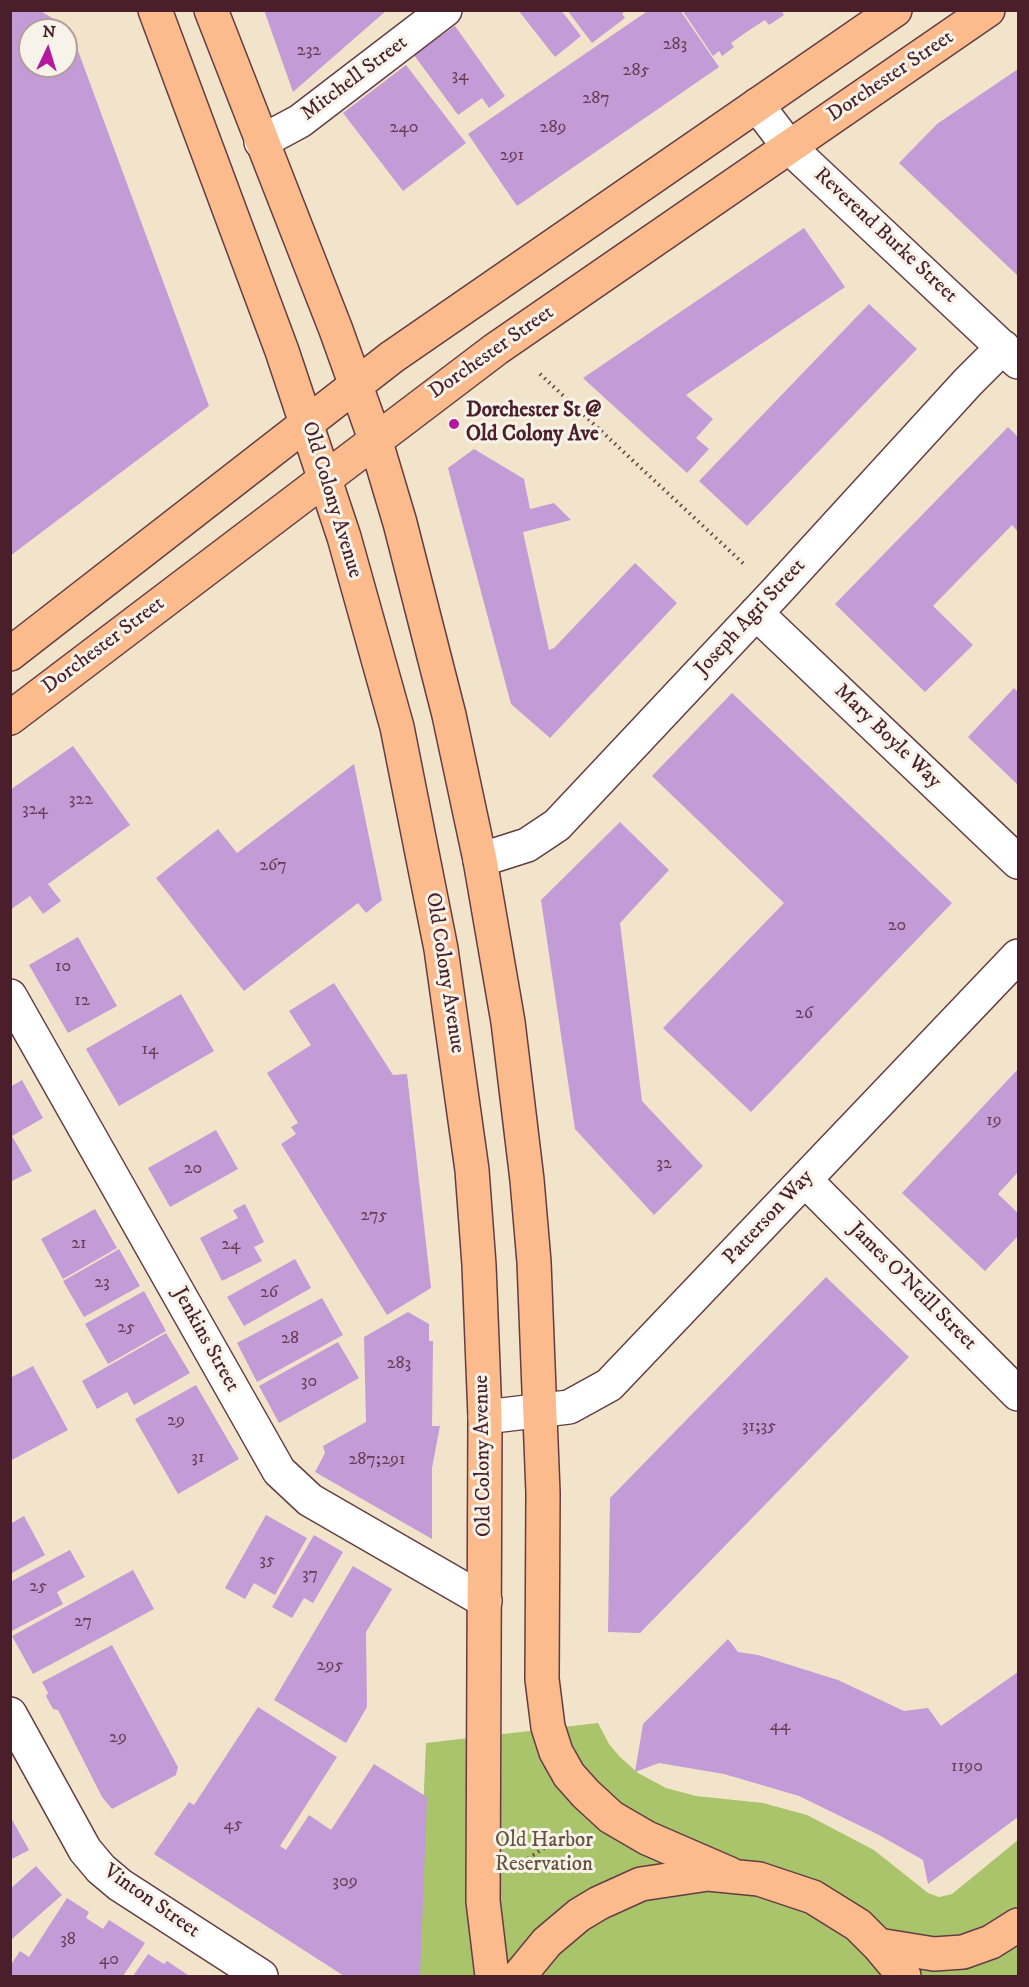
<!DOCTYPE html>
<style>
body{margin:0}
#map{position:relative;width:1029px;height:1987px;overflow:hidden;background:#f2e4ca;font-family:"IM FELL DW Pica",serif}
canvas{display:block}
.frame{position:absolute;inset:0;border:12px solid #4a1f2b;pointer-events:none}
.north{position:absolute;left:18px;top:18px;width:60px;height:60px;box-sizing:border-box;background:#f7f3e8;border:2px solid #b29e9c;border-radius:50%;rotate:4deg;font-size:16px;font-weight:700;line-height:24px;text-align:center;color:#4a1f2b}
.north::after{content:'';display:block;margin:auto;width:21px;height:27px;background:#b5179e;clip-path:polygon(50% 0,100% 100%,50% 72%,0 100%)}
</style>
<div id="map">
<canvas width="1029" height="1987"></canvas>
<div class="frame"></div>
<div class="north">N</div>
</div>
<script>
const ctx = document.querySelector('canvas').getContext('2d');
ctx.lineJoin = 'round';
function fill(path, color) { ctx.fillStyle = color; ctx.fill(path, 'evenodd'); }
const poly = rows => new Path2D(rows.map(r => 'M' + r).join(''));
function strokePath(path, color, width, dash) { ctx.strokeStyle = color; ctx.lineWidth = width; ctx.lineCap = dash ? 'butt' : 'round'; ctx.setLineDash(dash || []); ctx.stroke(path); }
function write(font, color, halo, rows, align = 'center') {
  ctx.font = font + ' "IM FELL DW Pica",serif'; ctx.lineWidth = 6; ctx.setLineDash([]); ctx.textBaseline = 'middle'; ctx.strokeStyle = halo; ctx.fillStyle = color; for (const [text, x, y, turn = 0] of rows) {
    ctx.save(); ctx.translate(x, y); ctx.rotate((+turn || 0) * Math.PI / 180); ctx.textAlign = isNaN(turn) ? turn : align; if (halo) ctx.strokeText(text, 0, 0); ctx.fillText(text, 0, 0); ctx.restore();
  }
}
const green = poly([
 [598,1723,609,1744,620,1757,638,1773,666,1788,696,1796,763,1803,807,1815,874,1850,928,1893,939,1897,952,1894,1018,1840,1018,1976,416,1976,426,1743]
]);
const building = poly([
 [10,10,39,10,70,29,209,406,10,556],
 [30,30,66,30,66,66,30,66],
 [264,10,387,10,293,92],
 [518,10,561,10,581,36,555,57],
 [567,10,626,10,622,14,625,18,592,43],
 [649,10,680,10,719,67,517,206,468,134],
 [682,10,781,10,784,15,769,25,765,20,745,33,731,43,734,47,722,56,719,51,713,56],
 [455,26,505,96,489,108,482,98,458,115,414,55],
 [406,65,466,143,403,191,343,113],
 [1018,69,1018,276,899,163,937,124],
 [804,228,845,287,686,395,713,419,696,438,709,449,687,473,583,378],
 [869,304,917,349,747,526,699,481],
 [1008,427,1018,437,1018,532,1012,525,933,606,973,645,925,692,835,604],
 [474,449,524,479,530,509,554,503,571,520,523,532,549,650,554,648,635,563,677,603,550,738,511,704,448,468],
 [1014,688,1018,692,1018,785,968,737],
 [732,693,952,903,751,1112,663,1028,784,903,652,776],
 [73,746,130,825,48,884,61,901,43,914,30,896,10,910,10,790],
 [354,764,382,900,366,913,358,903,244,991,156,878,218,829,237,853],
 [620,822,669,870,620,923,642,1101,703,1166,654,1215,575,1129,541,900],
 [78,937,117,1006,68,1033,29,965],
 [334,983,393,1075,407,1074,431,1288,387,1315,281,1144,296,1134,291,1127,298,1123,267,1073,311,1045,289,1011],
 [181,994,214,1051,119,1106,86,1049],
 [1018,1069,1018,1172,998,1194,1018,1213,1018,1236,985,1271,902,1193],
 [22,1080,43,1118,12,1136,32,1171,10,1182,10,1087],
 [216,1130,238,1169,170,1207,148,1168],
 [245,1204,264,1242,254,1247,262,1261,222,1281,200,1238,238,1218,233,1210],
 [95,1209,117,1248,63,1279,41,1239],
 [119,1249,140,1286,84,1317,63,1281],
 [295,1259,311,1288,244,1326,227,1297],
 [826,1277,909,1357,640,1633,608,1632,610,1498],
 [144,1291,166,1331,108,1364,85,1324],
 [322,1298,343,1335,257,1382,237,1343],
 [408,1312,429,1324,429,1341,433,1341,432,1426,440,1426,432,1468,432,1539,315,1472,325,1453,323,1446,366,1422,364,1337],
 [166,1333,190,1373,134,1405,127,1392,97,1409,82,1381],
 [338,1342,359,1378,279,1423,259,1386],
 [33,1366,68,1430,10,1461,10,1378],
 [196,1385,239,1459,178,1494,135,1419],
 [266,1515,307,1538,275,1595,254,1583,245,1599,225,1588],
 [24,1516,45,1555,10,1574,10,1524],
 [314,1535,343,1552,313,1603,304,1598,292,1618,272,1607],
 [70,1550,85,1577,57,1592,63,1604,10,1632,10,1582],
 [353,1566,392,1589,366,1632,367,1707,346,1743,274,1700],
 [133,1570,154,1609,33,1674,12,1636],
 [728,1639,738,1652,758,1655,838,1680,904,1711,928,1708,941,1726,1018,1672,1018,1817,928,1884,923,1860,879,1835,799,1796,724,1774,659,1763,635,1772,643,1724],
 [112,1645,178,1767,176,1775,112,1809,102,1797,58,1710,53,1709,46,1696,48,1693,42,1682],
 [258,1707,337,1757,280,1846,286,1850,309,1815,331,1830,374,1764,427,1797,420,1976,344,1976,154,1854,189,1802,194,1805],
 [10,1816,29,1850,10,1860],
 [36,1866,62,1895,12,1939,10,1889],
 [67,1898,89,1912,86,1918,103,1929,109,1920,145,1943,123,1976,10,1976,10,1966,20,1951,29,1957],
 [148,1954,164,1964,167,1961,188,1975,133,1976]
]);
const path = poly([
 [540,374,746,566],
 [523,1862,569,1831]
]);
const minor = poly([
 [757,105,789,147,1018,362],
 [261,142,300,121,445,10],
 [756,613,1018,862],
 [480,860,527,845,557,825,775,593,968,382,1003,347],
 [10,996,279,1471,310,1500,485,1601],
 [805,1180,1018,1394],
 [485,1417,569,1407,609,1385,1018,956],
 [10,1714,85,1850,101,1869,120,1885,261,1976]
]);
const major = poly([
 [155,10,282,351,344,537,397,727,441,949,472,1170,479,1265,485,1417,483,1901,492,1976],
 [211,10,336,330,375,439,400,523,449,715,480,860,508,1022,527,1180,534,1262,543,1493,542,1679,548,1727,556,1752,569,1775,586,1794,611,1817,647,1838,730,1874],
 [10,654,392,357,895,10],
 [10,718,496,349,988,10],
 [878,1945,934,1954,963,1952,991,1942,1018,1925],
 [519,1976,547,1942,579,1915,599,1903,641,1884,708,1874,759,1879,813,1897,858,1925,878,1945,904,1976]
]);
const markers = [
 [454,424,6,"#b5179e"]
];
const numberNames = [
 ["283",675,45],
 ["232",309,51],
 ["285",636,71],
 ["34",460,76],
 ["287",596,99],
 ["240",404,128],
 ["289",553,128],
 ["291",512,156],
 ["322",81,800],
 ["324",35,810],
 ["267",273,866],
 ["20",897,926],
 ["10",63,967],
 ["12",82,1001],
 ["26",804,1014],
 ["14",150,1050],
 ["19",994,1121],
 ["32",664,1164],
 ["20",193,1169],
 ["275",374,1216],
 ["21",79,1244],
 ["24",231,1245],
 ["23",102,1283],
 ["26",269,1293],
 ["25",126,1328],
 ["28",290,1339],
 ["283",399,1364],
 ["30",309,1382],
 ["29",176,1421],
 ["31;35",759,1427],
 ["31",198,1458],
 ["287;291",377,1460],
 ["35",267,1561],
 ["37",310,1575],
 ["25",38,1587],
 ["27",83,1622],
 ["295",330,1666],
 ["44",780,1726],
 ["29",118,1738],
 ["1190",967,1767],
 ["45",233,1825],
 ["309",345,1882],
 ["38",68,1940],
 ["40",109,1960]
];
const streetNames = [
 ["Dorchester Street",891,77,-34],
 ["Mitchell Street",355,79,-37],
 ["Reverend Burke Street",885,236,43],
 ["Dorchester Street",492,353,-35],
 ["Old Colony Avenue",331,500,73],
 ["Joseph Agri Street",751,618,-47],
 ["Dorchester Street",104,646,-37],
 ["Mary Boyle Way",887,737,44],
 ["Old Colony Avenue",444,973,81],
 ["Patterson Way",769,1218,-47],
 ["James O'Neill Street",912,1287,45],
 ["Jenkins Street",205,1340,61],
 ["Old Colony Avenue",484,1456,-91],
 ["Vinton Street",151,1902,35]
];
const poiNames = [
 ["Dorchester St @",466,412],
 ["Old Colony Ave",466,436]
];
const parkNames = [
 ["Old Harbor",544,1842],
 ["Reservation",544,1866]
];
fill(green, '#a9c46a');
fill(building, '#c39bd7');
strokePath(minor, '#633d43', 36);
strokePath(major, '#633d43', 36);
strokePath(path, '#633d43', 4, [1.5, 4.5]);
strokePath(minor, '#fff', 33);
strokePath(major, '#fbbb8c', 33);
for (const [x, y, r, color] of markers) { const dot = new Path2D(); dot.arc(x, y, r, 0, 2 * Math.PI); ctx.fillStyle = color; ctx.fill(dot); strokePath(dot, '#f7f3e8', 2); }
write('18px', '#683e56', null, numberNames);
write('21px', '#4a1f2b', '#f7f3e8', streetNames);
write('bold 21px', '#4a1f2b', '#f7f3e8', poiNames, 'left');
write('21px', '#66513e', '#f7f3e8', parkNames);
</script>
